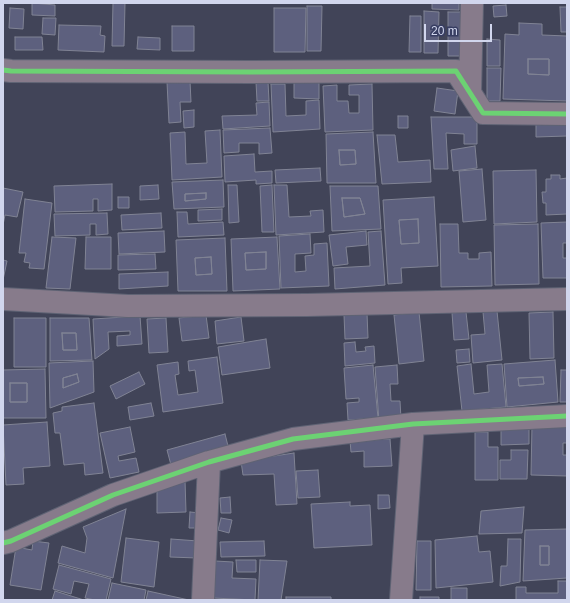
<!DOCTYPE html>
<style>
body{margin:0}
#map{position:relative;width:570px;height:603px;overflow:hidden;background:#414458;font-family:Helvetica,sans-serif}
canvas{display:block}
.frame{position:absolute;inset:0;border:4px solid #d1d6ed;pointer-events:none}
.scale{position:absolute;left:424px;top:24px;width:68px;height:18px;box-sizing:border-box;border:2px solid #d1d6ed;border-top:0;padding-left:5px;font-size:12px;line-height:14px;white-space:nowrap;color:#d1d6ed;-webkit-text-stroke:3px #373d62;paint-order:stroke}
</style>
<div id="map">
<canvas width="570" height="603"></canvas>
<div class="frame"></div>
<div class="scale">20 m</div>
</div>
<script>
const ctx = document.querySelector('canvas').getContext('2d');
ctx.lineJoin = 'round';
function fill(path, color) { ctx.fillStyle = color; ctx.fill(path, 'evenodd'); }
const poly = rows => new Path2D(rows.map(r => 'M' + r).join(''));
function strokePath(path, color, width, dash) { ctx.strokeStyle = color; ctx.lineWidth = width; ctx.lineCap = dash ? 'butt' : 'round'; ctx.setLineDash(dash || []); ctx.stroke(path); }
const building = poly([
 [32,3,55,5,55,16,32,15,32,3],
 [113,3,125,3,124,46,112,46,113,3],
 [432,3,459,3,459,10,432,9,432,3],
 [506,5,507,16,494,17,493,6,506,5],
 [307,6,322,6,321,51,307,51,307,6],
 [560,7,567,7,567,32,561,32,560,7],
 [10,8,24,9,23,29,9,28,10,8],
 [274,8,306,8,305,52,274,52,274,8],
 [424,11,439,12,438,53,424,53,424,11],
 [448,12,464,12,463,56,448,56,448,12],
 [410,16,421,16,421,52,409,52,410,16],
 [43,18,56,18,55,35,42,34,43,18],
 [519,23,542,24,542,35,567,36,567,101,503,99,505,34,519,35,519,23],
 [528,59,549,59,549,75,528,74,528,59],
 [59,25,101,26,100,35,105,36,104,52,58,50,59,25],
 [172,26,194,26,194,51,172,51,172,26],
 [15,37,42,37,43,50,15,50,15,37],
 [138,37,160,38,160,50,137,49,138,37],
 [487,39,500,40,500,66,487,66,487,39],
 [528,59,549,59,549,75,528,74,528,59],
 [487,68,501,68,500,101,487,101,487,68],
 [190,81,191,102,180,102,181,122,169,123,167,82,190,81],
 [256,82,268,82,269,101,257,101,256,82],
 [294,82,319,82,319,99,294,98,294,82],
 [271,84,285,84,286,116,306,115,306,101,319,100,320,129,273,132,271,84],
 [372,84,373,130,325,132,323,86,337,85,337,101,348,101,349,113,359,113,359,95,349,95,349,85,372,84],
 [437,88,458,91,455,114,434,111,437,88],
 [269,102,270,126,223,129,222,116,257,115,256,103,269,102],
 [194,110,194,127,184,128,183,111,194,110],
 [398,116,408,116,408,128,398,128,398,116],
 [431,117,477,117,477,144,464,144,464,134,446,133,448,169,434,169,431,117],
 [567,119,567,136,536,137,536,120,567,119],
 [270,128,272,153,259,154,259,143,239,143,239,152,224,153,223,130,270,128],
 [220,130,222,177,172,180,170,133,185,132,186,164,207,163,205,131,220,130],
 [373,132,376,183,327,183,326,134,373,132],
 [339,150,355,150,356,164,340,165,339,150],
 [377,135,395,135,398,162,430,160,431,182,382,184,377,135],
 [475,146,477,168,453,171,451,150,475,146],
 [339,150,355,150,356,164,340,165,339,150],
 [254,154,255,172,272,171,272,183,256,184,256,180,225,182,224,156,254,154],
 [320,168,321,181,276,183,275,170,320,168],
 [482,169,486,220,463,222,459,171,482,169],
 [536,170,537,222,494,224,493,171,536,170],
 [551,175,560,175,560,179,567,178,567,214,546,215,546,203,543,203,542,192,546,192,546,179,551,179,551,175],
 [223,180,224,207,174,209,172,182,223,180],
 [206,193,206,199,185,201,185,194,206,193],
 [112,184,112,210,98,211,98,199,93,199,93,211,55,212,54,186,112,184],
 [158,185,159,199,140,200,140,186,158,185],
 [228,185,237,185,239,222,229,223,228,185],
 [272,185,274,232,262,232,260,186,272,185],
 [274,185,287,185,289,217,311,216,310,211,323,210,324,232,276,235,274,185],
 [330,186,378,186,381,229,332,231,330,186],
 [342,198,360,198,365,214,344,217,342,198],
 [3,188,23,192,17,217,5,215,3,225,3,188],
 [206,193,206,199,185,201,185,194,206,193],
 [118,197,129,197,129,208,118,208,118,197],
 [434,197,438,266,401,268,402,283,388,284,383,200,434,197],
 [418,219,419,243,401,244,399,220,418,219],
 [342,198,360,198,365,214,344,217,342,198],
 [25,199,52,203,44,269,29,268,30,263,24,262,26,253,19,253,25,199],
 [222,209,222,220,198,221,198,210,222,209],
 [177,212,187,212,188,224,223,222,224,235,178,237,177,212],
 [107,213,108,234,96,235,96,224,90,224,90,235,55,236,54,214,107,213],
 [161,213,162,228,122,230,121,215,161,213],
 [418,219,419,243,401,244,399,220,418,219],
 [567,222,567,243,563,243,563,258,567,258,567,278,543,278,541,223,567,222],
 [440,224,458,224,459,253,468,253,468,259,479,259,479,253,491,252,492,286,441,287,440,224],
 [538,224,539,284,495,285,494,225,538,224],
 [164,231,165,252,119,254,118,233,164,231],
 [366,231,367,245,346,247,348,264,333,266,329,235,366,231],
 [381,231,385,285,335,289,334,268,370,266,368,232,381,231],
 [310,234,311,253,295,254,295,272,306,271,305,256,314,255,314,244,327,243,329,286,281,288,279,236,310,234],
 [52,237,76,238,70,289,46,288,52,237],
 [86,237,111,237,111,269,85,269,86,237],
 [277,237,280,289,233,291,231,239,277,237],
 [266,252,266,269,246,270,245,253,266,252],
 [225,238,227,291,178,291,176,240,225,238],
 [211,257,212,274,196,275,195,258,211,257],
 [266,252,266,269,246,270,245,253,266,252],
 [155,254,156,269,118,270,118,255,155,254],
 [211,257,212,274,196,275,195,258,211,257],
 [3,260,7,261,3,280,3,260],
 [168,272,168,286,119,289,119,274,168,272],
 [497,311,502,360,473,363,471,335,485,334,483,312,497,311],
 [419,312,424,361,399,364,394,315,419,312],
 [466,312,469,339,454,340,452,313,466,312],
 [553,312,554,358,530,359,529,313,553,312],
 [367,313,368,338,345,339,344,315,367,313],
 [206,315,209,338,182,341,179,318,206,315],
 [140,316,142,344,117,346,117,336,130,335,130,331,108,332,109,349,95,359,93,319,140,316],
 [241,317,244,341,217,344,215,321,241,317],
 [14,318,46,318,46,367,14,367,14,318],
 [50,318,89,318,92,360,50,361,50,318],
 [62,333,76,333,77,350,63,350,62,333],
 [166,318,168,352,149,353,147,319,166,318],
 [62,333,76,333,77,350,63,350,62,333],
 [266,339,270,368,222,375,218,347,266,339],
 [355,342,356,352,366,351,365,347,374,346,375,363,345,366,344,343,355,342],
 [469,349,470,362,457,363,456,350,469,349],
 [217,357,223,403,163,412,157,365,178,362,179,374,175,375,178,395,198,392,195,370,189,371,188,361,217,357],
 [555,360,558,402,507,407,504,364,555,360],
 [543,377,544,384,519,386,518,378,543,377],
 [93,361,94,392,50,408,49,363,93,361],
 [77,374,79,382,63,388,63,378,77,374],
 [471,364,474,394,489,392,487,365,502,364,506,407,462,411,457,366,471,364],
 [373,365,378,418,348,420,347,403,359,402,359,398,346,399,344,368,373,365],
 [397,365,398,384,390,384,391,401,400,401,401,419,379,421,375,367,397,365],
 [45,369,46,418,3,418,3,370,45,369],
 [10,383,27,383,27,402,10,402,10,383],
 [561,370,567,370,567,402,560,402,561,370],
 [139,372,145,384,116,399,110,386,139,372],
 [77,374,79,382,63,388,63,378,77,374],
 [543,377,544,384,519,386,518,378,543,377],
 [10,383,27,383,27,402,10,402,10,383],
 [94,403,103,473,85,475,84,463,64,465,60,433,55,433,53,413,62,411,62,407,94,403],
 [151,403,154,416,130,420,128,407,151,403],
 [47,422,50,466,23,468,24,484,6,485,3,425,47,422],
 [532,426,567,427,567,443,563,443,563,455,567,455,567,476,531,475,532,426],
 [130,427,135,452,118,456,119,461,136,458,139,472,110,478,100,433,130,427],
 [529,427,529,444,501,445,501,428,529,427],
 [475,432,488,432,488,447,498,447,498,480,475,480,475,432],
 [225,434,229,450,171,465,167,450,225,434],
 [390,439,392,466,364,467,364,451,351,452,350,441,390,439],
 [511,450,528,450,527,479,500,479,500,460,511,460,511,450],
 [294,453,297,504,276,505,274,474,243,475,241,461,294,453],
 [318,470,320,497,298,498,296,471,318,470],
 [185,480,186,512,157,513,157,487,185,480],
 [378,495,389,495,390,508,378,509,378,495],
 [230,497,231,513,221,513,220,498,230,497],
 [350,502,350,506,370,505,372,545,314,548,311,504,350,502],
 [524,507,522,533,479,534,481,511,524,507],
 [126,509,113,578,58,563,62,546,85,553,87,538,83,527,126,509],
 [190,512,200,513,199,528,189,528,190,512],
 [221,518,232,520,229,533,218,530,221,518],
 [567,529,567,578,523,581,525,530,567,529],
 [540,546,549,546,549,565,540,565,540,546],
 [477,536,479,552,490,551,493,582,436,588,435,540,477,536],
 [126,538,159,542,154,587,121,582,126,538],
 [171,539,198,541,197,558,170,557,171,539],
 [508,539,521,539,520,582,500,586,501,566,507,566,508,539],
 [33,541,49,543,41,590,10,585,16,547,32,550,33,541],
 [264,541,265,556,221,557,220,542,264,541],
 [417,541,431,541,431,590,416,590,417,541],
 [540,546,549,546,549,565,540,565,540,546],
 [236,560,256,560,256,572,237,572,236,560],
 [260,560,287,561,281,600,258,600,260,560],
 [215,561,233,562,232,578,256,579,255,600,213,598,215,561],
 [59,565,111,579,106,600,95,600,85,598,89,584,74,581,71,594,53,589,59,565],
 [558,581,567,581,567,600,516,600,516,587,526,587,526,593,558,593,558,581],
 [112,583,146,590,144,600,108,600,112,583],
 [451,588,467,588,467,600,451,600,451,588],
 [55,591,84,600,52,600,55,591],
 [148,591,189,600,146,600,148,591],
 [286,597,331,597,331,600,286,600,286,597],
 [420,597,439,597,439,600,420,600,420,597]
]);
const minor = poly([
 [3,70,11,71,251,72,456,71,483,113,567,114],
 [470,93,472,3],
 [3,299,128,306,307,305,567,299],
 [3,543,11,541,113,495,209,462,293,439,413,424,567,416],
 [203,600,209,462],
 [401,600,413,424]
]);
const cycleway = poly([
 [3,70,11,71,251,72,456,71,483,113,567,114],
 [3,543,11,541,113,495,209,462,293,439,413,424,567,416]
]);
fill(building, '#5d607e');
strokePath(building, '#808394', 1);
strokePath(minor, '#5f6374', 24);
strokePath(minor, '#877b8b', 22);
strokePath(cycleway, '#6cd273', 5);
</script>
